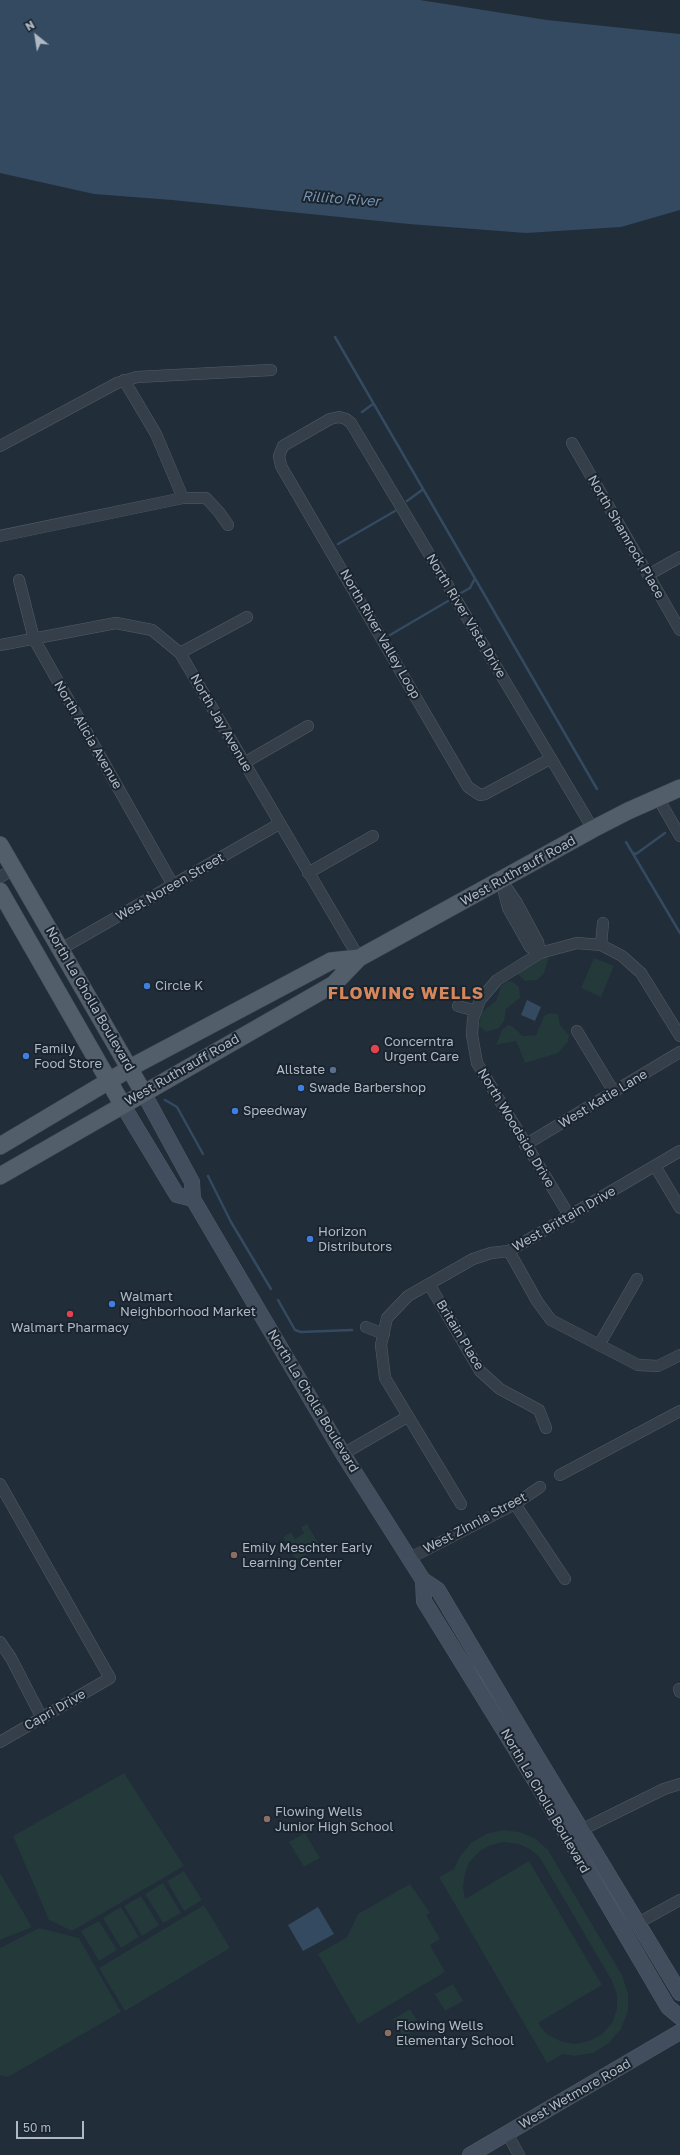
<!DOCTYPE html>
<style>
body{margin:0}
#map{position:relative;width:680px;height:2155px;overflow:hidden;background:#212d39;font-family:"Golos Text",sans-serif}
canvas{display:block}
.north{position:absolute;left:16px;top:16px;width:40px;height:40px;-webkit-text-stroke:3px #1a242e;paint-order:stroke;rotate:330deg;font-size:11px;font-weight:700;line-height:16px;text-align:center;color:#afb9c6}
.north::after{content:'';display:block;margin:auto;width:14px;height:18px;background:#afb9c6;clip-path:polygon(50% 0,100% 100%,50% 72%,0 100%)}
.scale{position:absolute;left:16px;top:2121px;width:68px;height:18px;box-sizing:border-box;border:2px solid #afb9c6;border-top:0;padding-left:5px;font-size:12px;line-height:14px;white-space:nowrap;color:#afb9c6;-webkit-text-stroke:3px #1a242e;paint-order:stroke}
</style>
<div id="map">
<canvas width="680" height="2155"></canvas>
<div class="north">N</div>
<div class="scale">50 m</div>
</div>
<script>
const ctx = document.querySelector('canvas').getContext('2d');
ctx.lineJoin = 'round';
function fill(path, color) { ctx.fillStyle = color; ctx.fill(path, 'evenodd'); }
const poly = rows => new Path2D(rows.map(r => 'M' + r).join(''));
function strokePath(path, color, width, dash) { ctx.strokeStyle = color; ctx.lineWidth = width; ctx.lineCap = dash ? 'butt' : 'round'; ctx.setLineDash(dash || []); ctx.stroke(path); }
function write(font, color, halo, rows, align = 'center') {
  ctx.font = font + ' "Golos Text",sans-serif'; ctx.lineWidth = 4; ctx.setLineDash([]); ctx.textBaseline = 'middle'; ctx.strokeStyle = halo; ctx.fillStyle = color; for (const [text, x, y, turn = 0] of rows) {
    ctx.save(); ctx.translate(x, y); ctx.rotate((+turn || 0) * Math.PI / 180); ctx.textAlign = isNaN(turn) ? turn : align; if (halo) ctx.strokeText(text, 0, 0); ctx.fillText(text, 0, 0); ctx.restore();
  }
}
const green = poly([
 [547,955,548,959,544,973,537,980,525,981,516,972],
 [594,958,614,966,601,997,581,988],
 [508,981,513,982,519,987,520,998,506,1009,504,1021,499,1028,486,1032,479,1026,482,1012,496,1001,501,986],
 [550,1013,558,1014,560,1025,569,1035,568,1042,558,1053,525,1063,516,1041,496,1045,502,1030,508,1025,512,1026,523,1036,536,1035,544,1016],
 [307,1524,320,1546,296,1560,283,1537,291,1532,295,1539,304,1533,301,1527],
 [124,1773,184,1866,72,1931,49,1920,13,1836],
 [503,1830,520,1832,536,1839,548,1850,622,1975,628,1993,628,2011,621,2029,609,2043,593,2053,574,2056,563,2054,547,2063,439,1877,454,1869,460,1856,471,1843,486,1834],
 [504,1842,518,1844,530,1849,540,1858,612,1981,617,1995,617,2009,612,2023,602,2034,589,2041,575,2044,560,2041,547,2034,538,2023,602,1985,529,1861,465,1899,463,1887,465,1873,470,1861,480,1851,491,1845],
 [305,1833,320,1858,304,1867,289,1842],
 [184,1871,202,1900,184,1911,167,1881],
 [0,1873,32,1927,0,1940],
 [163,1883,181,1913,163,1923,145,1894],
 [410,1884,430,1913,426,1915,440,1939,430,1945,445,1972,358,2024,318,1954,347,1937,358,1914],
 [141,1896,159,1925,142,1936,124,1906],
 [204,1905,230,1948,125,2011,99,1968],
 [121,1907,139,1937,121,1948,103,1918],
 [99,1921,117,1950,99,1961,81,1931],
 [39,1928,79,1938,121,2012,8,2077,0,2075,0,1948],
 [453,1984,463,2001,445,2011,435,1994],
 [410,2009,421,2027,403,2037,393,2019]
]);
const water = poly([
 [0,0,420,0,547,20,680,34,680,210,621,227,526,233,409,224,172,200,94,194,0,173],
 [527,1000,541,1007,535,1021,521,1015],
 [318,1907,334,1934,303,1951,288,1925]
]);
const stream = poly([
 [335,337,597,789],
 [362,412,373,404],
 [407,501,422,490],
 [338,544,395,511],
 [461,593,470,588,474,580],
 [390,635,448,601],
 [626,842,680,933],
 [633,853,636,854,665,833],
 [165,1100,177,1107,203,1154],
 [208,1176,231,1222,271,1289],
 [278,1300,295,1330,301,1332,352,1330]
]);
const street = poly([
 [124,380,156,434,183,498],
 [572,443,680,630],
 [0,446,117,383,137,377,271,370],
 [0,536,183,498,206,498,219,512,228,525],
 [648,575,680,557],
 [19,580,34,639,173,885],
 [0,645,116,623,152,630,180,653,359,958],
 [180,653,247,617],
 [550,759,485,794,480,795,468,787,281,466,279,456,283,446,330,419,339,417,346,419,351,423,593,829],
 [244,763,308,726],
 [658,798,680,836],
 [308,873,373,836],
 [0,877,14,869],
 [501,880,508,908,530,947,540,953],
 [506,887,517,903,538,942,540,953],
 [601,945,603,923],
 [61,949,279,824],
 [458,1006,476,1011],
 [577,1031,614,1092],
 [525,1145,680,1052],
 [655,1166,680,1208],
 [570,1217,477,1063,472,1035,473,1019,480,1000,497,980,540,953,577,943,601,945,622,956,641,973,680,1036],
 [509,1251,537,1301,551,1320,638,1365,658,1366,680,1355],
 [429,1284,480,1371,500,1389,539,1410,546,1428],
 [366,1327,384,1334],
 [599,1345,637,1279],
 [343,1454,407,1417],
 [560,1475,680,1411],
 [0,1484,110,1678,0,1742],
 [461,1504,385,1378,381,1345,387,1318,408,1296,473,1259,491,1253,509,1251,680,1151],
 [515,1504,565,1579],
 [410,1558,515,1504,540,1487],
 [0,1642,11,1658,42,1718],
 [679,1689,680,1692],
 [575,1833,664,1789,680,1784],
 [638,1923,680,1900],
 [507,2133,519,2155]
]);
const secondary = poly([
 [143,1092,192,1182,193,1199,343,1454,423,1580,438,1590,530,1745,680,1993],
 [122,1104,177,1195,193,1199],
 [423,1580,424,1601,537,1784,668,2007,680,2017],
 [470,2155,680,2032]
]);
const primary = poly([
 [0,845,143,1092],
 [0,891,122,1104],
 [0,1146,139,1063,331,961,359,958],
 [0,1176,334,984,359,958,593,829,628,811,680,788]
]);
const markers = [
 [147,986,4,"#3f7fe0"],
 [375,1049,5,"#e0444e"],
 [26,1056,4,"#3f7fe0"],
 [333,1070,4,"#5c6f8a"],
 [301,1088,4,"#3f7fe0"],
 [235,1111,4,"#3f7fe0"],
 [310,1239,4,"#3f7fe0"],
 [112,1304,4,"#3f7fe0"],
 [70,1314,4,"#e0444e"],
 [234,1555,4,"#8d6e63"],
 [267,1819,4,"#8d6e63"],
 [388,2033,4,"#8d6e63"]
];
const streetNames = [
 ["North Shamrock Place",626,537,60],
 ["North River Vista Drive",466,616,59],
 ["North River Valley Loop",380,634,60],
 ["North Jay Avenue",221,723,60],
 ["North Alicia Avenue",88,735,60],
 ["West Ruthrauff Road",518,871,-29],
 ["West Noreen Street",170,887,-30],
 ["North La Cholla Boulevard",90,999,60],
 ["West Ruthrauff Road",182,1070,-30],
 ["West Katie Lane",603,1099,-31],
 ["North Woodside Drive",516,1128,59],
 ["West Brittain Drive",564,1219,-30],
 ["Britain Place",460,1335,59],
 ["North La Cholla Boulevard",313,1401,59],
 ["West Zinnia Street",475,1523,-28],
 ["Capri Drive",55,1710,-30],
 ["North La Cholla Boulevard",545,1801,60],
 ["West Wetmore Road",575,2094,-30]
];
const poiNames = [
 ["Circle K",155,986],
 ["Concerntra",384,1042],
 ["Urgent Care",384,1057],
 ["Family",34,1049],
 ["Food Store",34,1064],
 ["Allstate",325,1070,"right"],
 ["Swade Barbershop",309,1088],
 ["Speedway",243,1111],
 ["Horizon",318,1232],
 ["Distributors",318,1247],
 ["Walmart",120,1297],
 ["Neighborhood Market",120,1312],
 ["Walmart Pharmacy",70,1328,"center"],
 ["Emily Meschter Early",242,1548],
 ["Learning Center",242,1563],
 ["Flowing Wells",275,1812],
 ["Junior High School",275,1827],
 ["Flowing Wells",396,2026],
 ["Elementary School",396,2041]
];
const waterNames = [
 ["Rillito River",341,199,4]
];
const districtNames = [
 ["FLOWING WELLS",406,994]
];
fill(green, '#23393a');
fill(water, '#344a61');
strokePath(stream, '#344a61', 2.5);
strokePath(street, '#525c67', 12);
strokePath(secondary, '#525c67', 16);
strokePath(primary, '#3e4853', 18);
strokePath(street, '#343f49', 11);
strokePath(secondary, '#424e5d', 15);
strokePath(primary, '#525e6a', 17);
for (const [x, y, r, color] of markers) { const dot = new Path2D(); dot.arc(x, y, r, 0, 2 * Math.PI); ctx.fillStyle = color; ctx.fill(dot); strokePath(dot, '#1a242e', 1.5); }
write('13px', '#afb9c6', '#1a242e', streetNames);
write('13px', '#afb9c6', '#1a242e', poiNames, 'left');
write('italic 14px', '#7692af', '#1a242e', waterNames);
ctx.letterSpacing = '1px';
write('bold 17px', '#d5875b', '#1a242e', districtNames);
ctx.letterSpacing = '0px';
</script>
